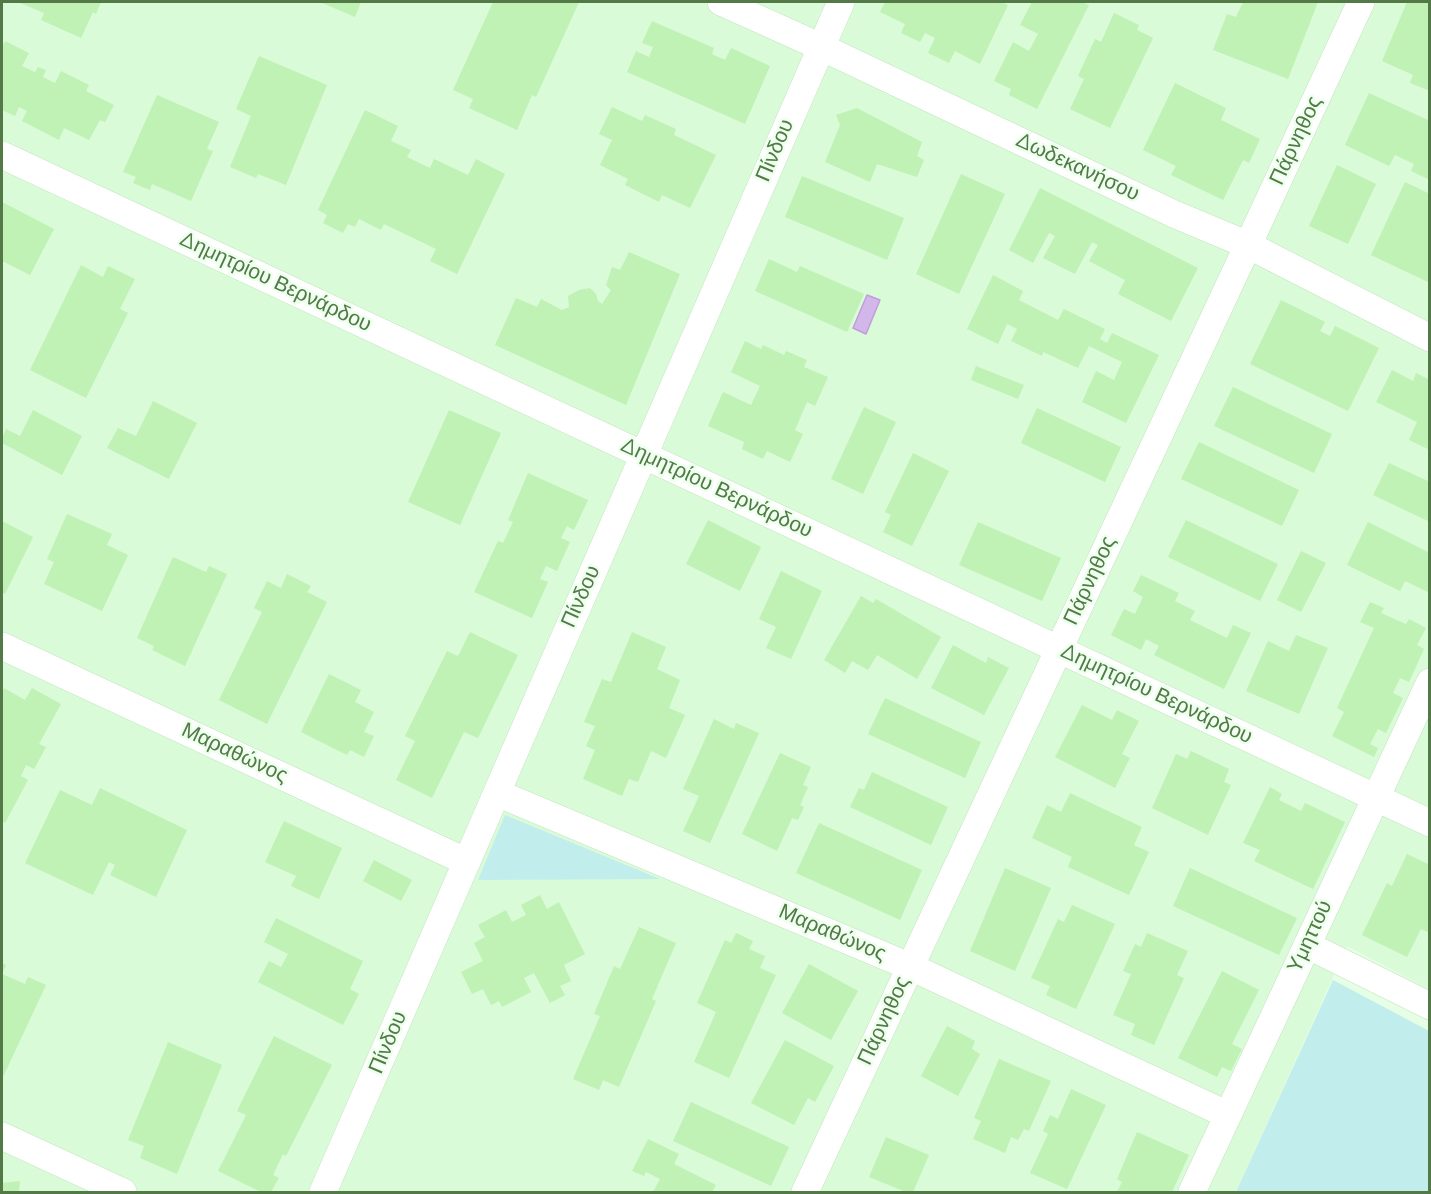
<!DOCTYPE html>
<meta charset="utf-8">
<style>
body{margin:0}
#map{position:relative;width:1431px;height:1194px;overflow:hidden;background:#e5fee5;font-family:"Nunito Sans",sans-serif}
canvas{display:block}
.frame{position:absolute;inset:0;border:3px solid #537947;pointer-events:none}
</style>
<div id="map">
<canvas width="1431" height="1194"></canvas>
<div class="frame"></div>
</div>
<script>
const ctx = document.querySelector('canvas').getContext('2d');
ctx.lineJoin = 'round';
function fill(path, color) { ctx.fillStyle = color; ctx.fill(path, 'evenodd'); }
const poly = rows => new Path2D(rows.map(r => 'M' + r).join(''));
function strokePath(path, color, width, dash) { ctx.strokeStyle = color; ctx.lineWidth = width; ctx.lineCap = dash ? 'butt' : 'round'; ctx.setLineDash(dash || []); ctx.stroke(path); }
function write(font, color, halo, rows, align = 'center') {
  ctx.font = font + ' "Nunito Sans",sans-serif'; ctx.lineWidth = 5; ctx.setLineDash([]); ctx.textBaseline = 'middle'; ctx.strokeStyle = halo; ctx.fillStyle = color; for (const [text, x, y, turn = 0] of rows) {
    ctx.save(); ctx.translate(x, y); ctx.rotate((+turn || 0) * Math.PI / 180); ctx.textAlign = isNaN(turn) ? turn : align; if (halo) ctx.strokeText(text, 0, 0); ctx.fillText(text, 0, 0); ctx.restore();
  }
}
const residential = poly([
 [2,2,1429,2,1429,989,1347,946,1236,1192,2,1192]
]);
const green = poly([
 [505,815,660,879,478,880],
 [1333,980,1429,1031,1429,1192,1236,1192]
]);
const water = poly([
 [867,295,880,300,866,334,853,328,867,295]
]);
const building = poly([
 [18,2,101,2,96,14,93,12,81,38,41,20,44,13],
 [320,2,361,2,355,17],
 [493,2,579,2,536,97,532,95,517,130,469,108,473,99,453,90],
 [885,2,1002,2,1008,5,980,64,955,51,949,63,928,53,935,38,925,33,920,42,901,33,905,24,880,12],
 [1032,2,1082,2,1089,5,1037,109,1009,95,1011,89,994,81,1013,42,1029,51,1038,34,1020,25],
 [1243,2,1318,2,1288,79,1213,50,1227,14,1236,17],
 [1407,2,1430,2,1430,91,1410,83,1413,75,1382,61],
 [1114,13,1139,25,1137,30,1153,38,1110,128,1070,109,1084,79,1078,76,1095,39,1101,42],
 [652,21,714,48,712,54,725,60,731,48,770,66,745,124,627,72,636,51,649,57,653,47,642,43],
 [5,41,29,53,22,66,35,72,38,67,46,70,43,77,55,83,61,71,89,85,86,91,114,105,105,122,100,120,89,140,64,128,59,140,22,121,27,111,19,107,15,116,2,110,2,48],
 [259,56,327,85,286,185,258,174,256,178,230,167,251,116,236,109],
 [1175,83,1226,108,1221,120,1260,139,1249,163,1243,160,1223,200,1171,175,1176,166,1143,150],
 [1369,93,1430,121,1430,180,1411,171,1414,164,1395,155,1389,166,1345,145],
 [157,95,219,122,207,149,213,151,191,201,152,184,150,190,133,183,136,177,123,172],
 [612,107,642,121,645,115,676,129,674,135,716,155,690,208,662,195,659,202,625,185,628,179,600,165,612,140,599,134],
 [857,108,922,142,917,156,924,160,917,177,877,164,870,182,825,162,840,125,836,115],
 [365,110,398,126,391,141,411,150,407,157,430,168,434,159,468,175,476,159,505,174,457,274,430,261,436,249,384,224,381,230,359,219,355,227,348,224,343,233,323,223,327,215,318,210],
 [1337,165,1376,184,1348,244,1309,226],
 [961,174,1005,194,959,294,916,274],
 [802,176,904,218,887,260,785,217],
 [1405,182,1430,194,1430,283,1371,255],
 [1040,188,1198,268,1171,321,1118,294,1125,280,1089,261,1098,245,1092,242,1075,274,1043,258,1055,236,1049,233,1033,263,1009,250],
 [2,202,54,229,30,275,2,261],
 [629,252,680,274,626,405,495,345,516,298,537,307,541,299,562,310,569,307,568,296,579,290,590,288,596,294,598,301,602,304,611,290,606,285,612,267,620,270],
 [769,259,797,272,800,266,864,294,847,332,755,291],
 [81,265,103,277,108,266,135,279,120,309,128,313,86,398,30,370],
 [993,275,1023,291,1019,300,1058,320,1064,309,1105,329,1100,339,1107,343,1112,333,1159,355,1126,423,1082,402,1096,371,1114,380,1122,362,1089,346,1078,368,1043,352,1042,356,1011,341,1017,329,1007,324,998,344,967,329],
 [1281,300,1325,322,1320,331,1330,336,1335,326,1379,348,1348,411,1250,364],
 [745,341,761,349,763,345,784,355,786,351,807,360,804,367,828,377,815,406,807,402,795,430,803,434,790,462,767,451,763,459,742,449,744,442,708,426,723,392,751,405,760,386,731,372],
 [976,366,1024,385,1018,399,971,380],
 [1392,370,1413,381,1416,373,1430,380,1430,450,1409,440,1417,422,1376,402],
 [1233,387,1332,434,1314,473,1214,426],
 [153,401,197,423,169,479,107,448,118,428,136,436],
 [864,407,896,422,863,494,831,479],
 [1037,408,1121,447,1105,482,1021,443],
 [33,410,82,436,62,475,2,443,2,438,6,429,20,436],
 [449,410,501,433,460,525,408,502],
 [1199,442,1299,490,1282,526,1181,479],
 [913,453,949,471,912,546,883,532,891,515,885,512],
 [1389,463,1430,482,1430,522,1373,495],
 [528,473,588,500,574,530,567,526,561,538,570,542,557,571,546,566,540,579,548,582,532,618,474,592,498,541,503,543,513,522,508,520],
 [67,514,112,534,107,545,128,555,102,611,44,584,54,562,47,559],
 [708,520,761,547,740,591,686,564],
 [1186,520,1278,564,1260,601,1168,557],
 [2,521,33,537,5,594,2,592],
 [978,522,1061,558,1042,601,959,565],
 [1368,522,1430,553,1430,593,1405,581,1400,591,1347,565],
 [1301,551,1326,563,1301,612,1277,600],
 [173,557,206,572,209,566,227,574,185,666,152,650,154,646,137,638],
 [781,571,822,591,791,659,766,648,776,627,759,619],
 [287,574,311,586,307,592,327,602,267,724,219,700,262,612,254,608,267,581,281,588],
 [1141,575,1179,593,1175,601,1195,611,1190,620,1227,638,1233,625,1251,633,1224,689,1154,655,1159,646,1146,639,1141,650,1111,635,1124,609,1135,614,1143,597,1133,591],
 [861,596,873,603,876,599,941,637,917,679,877,655,868,670,852,661,845,673,824,660],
 [1370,602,1384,608,1381,613,1406,624,1409,619,1426,628,1417,645,1424,649,1409,682,1400,678,1393,693,1403,698,1386,733,1378,729,1370,744,1378,748,1374,757,1332,736,1344,712,1337,708,1374,628,1360,622],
 [470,632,518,655,478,738,464,732,432,798,396,780,415,741,405,736,447,651,458,656],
 [632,632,666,647,657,669,680,680,669,708,685,715,666,758,651,751,638,782,629,779,622,796,583,779,595,750,586,746,595,726,584,722,602,679,611,682],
 [1296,635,1328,648,1299,714,1246,691,1268,641,1289,651],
 [953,645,986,663,988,657,1009,668,984,715,931,688],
 [329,674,361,690,355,702,374,712,364,732,374,736,364,757,350,750,347,755,301,732],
 [4,688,25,700,32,688,61,704,39,744,46,747,34,769,26,765,21,776,28,780,5,823,2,821,2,694],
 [885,698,981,742,965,778,868,734],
 [1082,705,1112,720,1117,710,1139,721,1122,754,1130,758,1115,788,1055,757],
 [714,719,734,729,736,723,759,733,710,843,683,831,699,796,683,789],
 [1191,751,1229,769,1224,782,1231,785,1208,835,1152,808,1176,754,1187,759],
 [780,753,811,767,803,785,808,787,800,805,804,807,798,820,792,818,777,851,742,834],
 [872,772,948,807,931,845,850,807,859,788,864,790],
 [1270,787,1282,794,1279,800,1301,811,1305,803,1345,822,1313,889,1254,861,1260,850,1243,843],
 [100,788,187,830,156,897,110,875,115,865,109,862,93,895,25,863,60,790,92,805],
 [1070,793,1142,827,1134,845,1149,852,1129,895,1068,867,1072,857,1032,838,1047,805,1061,812],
 [284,821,342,848,319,899,291,886,296,876,265,862],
 [819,823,922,870,900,920,796,873],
 [1407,854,1430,865,1430,933,1421,929,1407,957,1362,935,1387,883,1392,886],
 [374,860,412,880,401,901,363,881],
 [1005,868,1051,888,1015,971,970,951],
 [1190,868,1297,918,1279,955,1173,906],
 [540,895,547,909,559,902,585,954,564,965,571,981,560,986,565,995,550,1003,534,973,524,978,531,992,502,1007,499,1001,491,1005,483,989,472,994,461,972,483,961,474,943,485,937,478,925,506,910,512,922,526,915,521,905],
 [1072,905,1115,924,1076,1009,1046,995,1050,986,1031,978,1058,919,1064,922],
 [276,918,363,961,350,989,359,994,343,1025,258,982,269,961,281,967,288,954,264,942],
 [639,927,676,943,652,999,656,1001,619,1087,603,1080,599,1090,573,1079,600,1016,594,1014,614,966,620,969],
 [736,933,753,941,749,949,765,956,760,968,776,975,729,1078,694,1062,716,1012,697,1003,725,940,731,943],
 [1147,933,1188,951,1177,975,1184,978,1154,1045,1131,1035,1135,1024,1113,1015,1131,974,1123,971,1135,944,1141,947],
 [2,963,6,965,2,974,25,984,28,977,46,985,3,1077,2,1076],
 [809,964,858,991,831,1040,782,1013],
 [1222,971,1259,990,1232,1044,1242,1049,1231,1071,1222,1067,1217,1077,1178,1058],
 [947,1026,975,1041,972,1049,980,1054,958,1096,921,1076],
 [274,1036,332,1065,286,1156,283,1154,273,1175,279,1178,271,1192,261,1192,218,1171,246,1115,237,1111],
 [785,1040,834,1066,815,1102,808,1098,794,1125,751,1103],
 [168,1042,222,1065,177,1174,140,1158,144,1146,128,1140],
 [999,1059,1051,1081,1029,1131,1024,1129,1018,1140,1011,1137,1005,1153,973,1139,981,1121,974,1118],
 [1071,1089,1106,1105,1067,1189,1030,1173,1048,1134,1043,1131,1050,1115,1058,1119],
 [691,1102,789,1147,771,1186,673,1141],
 [1137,1132,1189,1155,1172,1192,1117,1192,1122,1182,1117,1179],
 [886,1137,929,1155,913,1192,906,1192,869,1177],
 [648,1139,679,1154,674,1164,716,1185,712,1192,653,1192,660,1179,646,1172,644,1176,632,1171],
 [20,1181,19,1192,2,1192,2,1183]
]);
const street = poly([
 [721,2,821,47,1174,214,1248,245,1430,338],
 [2,155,1430,823],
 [2,646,467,862],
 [497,793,911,967,1228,1115],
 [1307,945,1430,1006],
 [2,1136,123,1192],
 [323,1192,841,2],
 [805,1192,1248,245,1361,2],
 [1192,1192,1430,682]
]);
const streetNames = [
 ["Πάρνηθος",1297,141,-65],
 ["Πίνδου",776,151,-67],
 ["Δωδεκανήσου",1077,168,25],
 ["Δημητρίου Βερνάρδου",275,283,25],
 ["Δημητρίου Βερνάρδου",716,489,25],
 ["Πάρνηθος",1091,581,-65],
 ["Πίνδου",582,597,-66],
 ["Δημητρίου Βερνάρδου",1156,695,25],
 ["Μαραθώνος",234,754,25],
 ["Μαραθώνος",832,934,23],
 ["Υμηττού",1311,937,-65],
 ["Πάρνηθος",885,1021,-65],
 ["Πίνδου",389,1043,-67]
];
fill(residential, '#d9fbd8');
fill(green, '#c2eded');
fill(water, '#d3b7ea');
strokePath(water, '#c19ddc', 1.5);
fill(building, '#c0f1b5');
strokePath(street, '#c4e4bf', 28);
strokePath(street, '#fff', 27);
write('21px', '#537947', '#edffed', streetNames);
</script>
